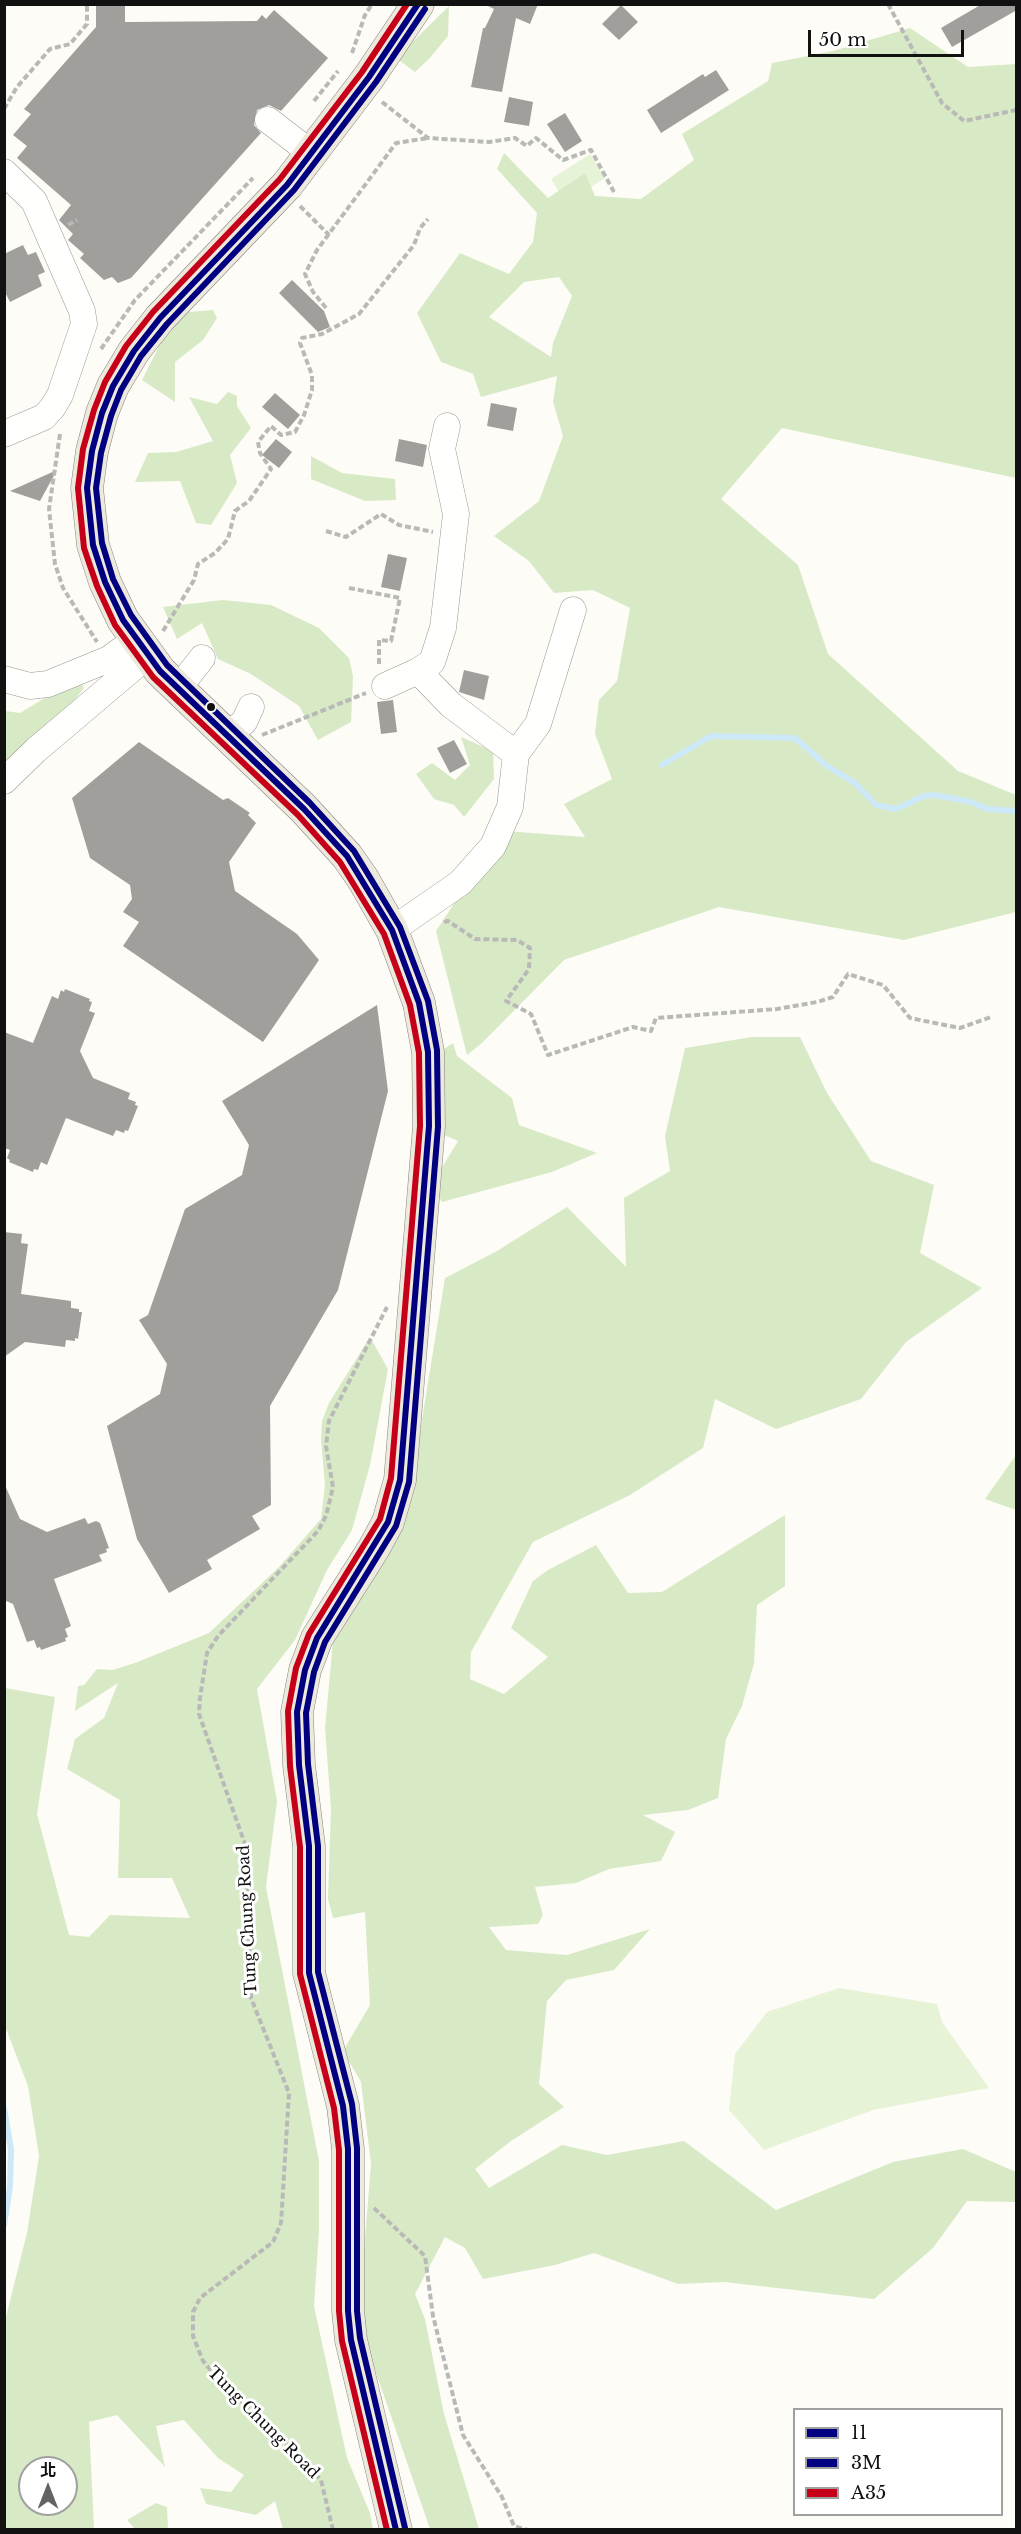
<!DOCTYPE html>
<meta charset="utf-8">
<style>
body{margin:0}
#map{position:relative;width:1021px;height:2534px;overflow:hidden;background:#fdfcf7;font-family:"Libre Baskerville","Noto Sans TC",serif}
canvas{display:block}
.frame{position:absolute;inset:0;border:6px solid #111;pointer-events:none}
.legend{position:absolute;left:793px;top:2408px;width:210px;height:108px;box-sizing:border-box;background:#fff;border:2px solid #a0a0a0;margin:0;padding:8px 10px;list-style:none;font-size:18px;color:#111}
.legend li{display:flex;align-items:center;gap:12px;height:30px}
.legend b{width:30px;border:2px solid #a0a0a0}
.north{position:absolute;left:18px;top:2456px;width:60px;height:60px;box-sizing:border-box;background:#fff;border:2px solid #a0a0a0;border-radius:50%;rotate:0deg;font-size:16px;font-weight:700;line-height:24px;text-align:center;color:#111}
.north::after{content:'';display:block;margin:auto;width:21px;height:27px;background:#646362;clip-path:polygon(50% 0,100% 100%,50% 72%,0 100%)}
.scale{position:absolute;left:808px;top:30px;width:156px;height:27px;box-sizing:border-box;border:3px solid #111;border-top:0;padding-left:8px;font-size:18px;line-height:21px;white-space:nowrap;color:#111;-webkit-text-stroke:4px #fff;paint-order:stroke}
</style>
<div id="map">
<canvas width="1021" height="2534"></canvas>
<div class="frame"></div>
<ul class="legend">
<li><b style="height:8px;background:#000080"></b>11</li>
<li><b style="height:8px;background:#000080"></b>3M</li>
<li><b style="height:8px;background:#c70019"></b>A35</li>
</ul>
<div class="north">北</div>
<div class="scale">50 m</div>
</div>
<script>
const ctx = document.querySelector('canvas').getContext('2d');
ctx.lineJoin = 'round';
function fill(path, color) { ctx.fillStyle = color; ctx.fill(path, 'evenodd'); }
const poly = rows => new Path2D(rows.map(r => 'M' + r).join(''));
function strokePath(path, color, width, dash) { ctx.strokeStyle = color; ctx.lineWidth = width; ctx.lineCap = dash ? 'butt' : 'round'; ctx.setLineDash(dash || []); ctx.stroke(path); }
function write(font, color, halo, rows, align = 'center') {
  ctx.font = font + ' "Libre Baskerville",serif'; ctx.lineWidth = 6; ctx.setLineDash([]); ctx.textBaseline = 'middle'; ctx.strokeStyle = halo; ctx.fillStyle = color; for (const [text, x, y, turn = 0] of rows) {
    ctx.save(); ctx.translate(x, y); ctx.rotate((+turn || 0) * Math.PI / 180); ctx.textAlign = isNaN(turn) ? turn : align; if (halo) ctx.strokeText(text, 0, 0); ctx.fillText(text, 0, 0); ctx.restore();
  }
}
const green = poly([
 [590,154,605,178,566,203,551,179],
 [839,1988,937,2004,942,2022,989,2088,873,2110,764,2150,729,2110,735,2054,767,2012]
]);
const forest = poly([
 [449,6,448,36,429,59,415,72,396,58],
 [910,28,968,67,1016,64,1016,478,782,428,721,499,798,565,828,654,958,771,1016,795,1016,912,904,940,719,907,564,960,482,1043,467,1055,436,931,467,884,492,830,585,837,564,804,612,779,595,734,599,700,617,681,630,608,593,590,554,593,529,561,494,536,539,501,563,436,553,402,557,376,481,397,473,374,441,362,417,313,460,253,509,274,533,242,537,213,497,169,504,153,548,198,585,173,595,196,641,199,694,160,682,134,768,81,772,63,833,51],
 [559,277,572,296,553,343,551,357,489,317,524,282],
 [213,310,217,318,203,340,175,362,175,402,142,380,176,313],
 [228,392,237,396,237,406,251,428,230,455,237,483,211,525,196,523,180,481,135,482,148,453,176,452,213,441,189,397,217,404],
 [311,456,342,473,395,479,396,500,365,501,311,479],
 [223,600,271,605,319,628,349,658,353,676,351,722,318,740,299,706,251,674,218,659,202,623,177,639,163,607],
 [78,678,84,688,54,726,5,766,5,711,20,713],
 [461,737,493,751,494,779,464,817,454,805,434,799,416,774,432,763,455,780,470,765],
 [752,1037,800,1037,827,1093,871,1161,934,1185,920,1253,982,1288,906,1342,861,1399,776,1429,715,1399,703,1448,630,1495,533,1542,471,1652,470,1679,504,1694,548,1657,511,1628,533,1581,548,1570,596,1545,628,1593,662,1592,785,1515,785,1586,757,1605,754,1663,742,1706,726,1739,718,1798,688,1810,643,1815,675,1832,661,1861,609,1869,576,1883,535,1887,543,1915,538,1924,489,1927,506,1950,567,1955,650,1929,614,1970,566,1980,547,2001,539,2084,564,2107,511,2141,475,2169,489,2188,562,2145,607,2155,684,2141,776,2210,893,2162,963,2149,1016,2172,1016,2202,967,2201,933,2248,874,2299,724,2282,678,2284,594,2253,555,2265,483,2279,465,2248,445,2237,415,2294,425,2319,444,2414,479,2529,430,2529,363,2335,363,2263,371,2164,361,2082,343,2051,370,2005,365,1912,333,1918,328,1899,331,1809,325,1728,333,1641,412,1481,445,1278,497,1251,567,1207,626,1267,624,1198,670,1171,665,1136,685,1048],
 [453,1043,457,1056,512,1098,519,1125,597,1153,552,1172,442,1202,432,1184,458,1141,437,1132,439,1052],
 [370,1337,388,1369,370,1465,352,1530,327,1570,295,1640,257,1689,277,1801,266,1887,319,2161,319,2230,314,2306,347,2458,370,2513,373,2529,283,2529,275,2501,256,2515,206,2504,200,2488,231,2492,244,2475,218,2458,184,2420,156,2426,165,2467,117,2415,89,2422,94,2529,5,2529,5,2321,27,2233,39,2156,28,2086,5,2026,5,1688,55,1697,37,1814,69,1935,89,1937,110,1915,190,1918,172,1878,118,1878,120,1800,67,1769,75,1739,104,1718,118,1683,75,1711,78,1686,84,1685,97,1669,112,1670,135,1663,209,1633,279,1567,321,1519,325,1485,321,1439,322,1421,329,1403],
 [30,2468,66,2468,66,2504,30,2504],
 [1016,1455,1016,1510,985,1499],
 [156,2503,167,2507,168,2529,135,2529,127,2520]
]);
const stream = poly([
 [662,765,711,736,795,738,827,766,855,783,876,805,896,809,924,796,935,795,971,802,987,809,1016,811],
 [4,2108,11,2149,10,2187,4,2225]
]);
const building = poly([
 [96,4,125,4,125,22,257,21,262,15,266,19,274,10,328,58,281,111,269,105,257,110,254,125,261,133,131,278,118,283,112,277,104,280,80,258,84,254,68,240,73,234,59,220,71,205,17,158,27,146,13,135,31,114,24,109,96,27],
 [484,4,538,4,530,24,516,18,502,92,471,87,483,28,485,28,494,9],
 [982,4,1017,4,1017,10,952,47,941,28],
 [621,5,638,22,619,40,602,24],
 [716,70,729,90,661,133,647,110,703,74,705,77],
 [509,97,533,102,529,126,504,122],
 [565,113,582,141,565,152,547,124],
 [23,245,28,255,36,252,45,272,38,275,42,286,10,302,4,290,4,254],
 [292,280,324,311,330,327,318,332,279,293],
 [275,393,300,415,288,429,262,407],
 [491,403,517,408,513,431,487,426],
 [276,439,292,452,279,468,262,455],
 [399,439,427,445,423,467,395,461],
 [57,470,40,501,10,491],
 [388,554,407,558,400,591,381,587],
 [464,670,489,676,484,700,459,692],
 [393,700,397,732,381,734,377,702],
 [454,740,467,764,450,773,437,748],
 [139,742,223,800,228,798,250,813,248,815,256,823,229,862,235,891,297,934,319,960,263,1042,123,946,139,922,123,912,132,899,130,885,90,858,72,798],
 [65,989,90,999,89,1001,92,1002,89,1011,95,1013,80,1051,93,1078,130,1093,128,1099,136,1102,135,1105,138,1106,128,1131,125,1130,124,1133,116,1130,113,1136,66,1118,47,1165,41,1162,38,1170,34,1169,33,1172,9,1162,10,1160,7,1158,10,1150,4,1148,4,1032,33,1043,52,996,58,999,61,990,64,992],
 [377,1005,388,1091,338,1290,270,1406,271,1505,252,1516,260,1529,207,1560,212,1569,169,1593,137,1539,107,1426,160,1394,167,1364,139,1320,148,1315,185,1209,242,1175,249,1145,222,1101],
 [4,1232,22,1234,21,1243,28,1244,21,1294,71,1301,71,1308,79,1309,79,1312,82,1312,78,1339,75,1338,75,1341,66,1340,65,1347,25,1342,4,1357],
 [4,1483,20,1519,47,1532,85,1518,88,1524,96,1521,100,1523,109,1548,106,1549,107,1552,99,1555,102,1561,54,1579,71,1626,65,1629,68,1637,65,1638,66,1641,41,1650,40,1647,37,1648,34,1640,27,1642,13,1604,4,1600]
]);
const path = poly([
 [888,4,942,103,964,121,1016,110],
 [352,53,365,15,372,4],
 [314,101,338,71],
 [382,102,428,138,489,142,515,138,527,146,536,138,563,160,591,150,614,192],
 [4,109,17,87,50,49,70,44,87,24,87,4],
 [300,206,329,235],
 [68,225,77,220],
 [326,308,313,292,305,274,317,250,396,143,428,138],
 [101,349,135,300,253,178],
 [60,434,49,509,55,564,63,588,97,642],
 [326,531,346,537,381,514,399,525,433,532],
 [349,588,400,598,391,641,379,640,379,664],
 [163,631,194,580,198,564,215,553,228,539,235,511,249,501,271,469,260,453,258,442,271,426,281,435,295,432,304,415,312,390,312,375,300,343,302,338,322,334,359,314,414,245,420,228,428,219],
 [262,735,366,693],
 [444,922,448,921,475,939,517,940,530,948,529,969,506,1001,531,1014,548,1055,633,1027,651,1031,656,1018,777,1009,817,1002,833,997,848,974,883,985,910,1018,960,1028,991,1017],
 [374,2208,425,2256,433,2316,463,2435,502,2497,514,2526,527,2530],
 [333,2530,321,2480,274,2430,224,2386,203,2361,193,2336,193,2312,200,2298,273,2242,281,2223,289,2093,251,1998,246,1847,199,1714,200,1698,207,1653,218,1636,318,1531,326,1516,333,1487,326,1446,329,1421,387,1307]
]);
const minor = poly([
 [268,120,311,153],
 [4,172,34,201,82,311,84,324,60,395,53,407,44,417,4,434],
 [4,679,30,686,48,684,109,659,135,640],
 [385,686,418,671,432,662,443,628,456,514,442,449,447,426],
 [177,690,202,658],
 [227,735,244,722,251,707],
 [516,754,538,724,573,610],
 [4,781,36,750,147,656],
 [392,930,460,883,493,846,510,807,516,754,451,705,418,671]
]);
const major = poly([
 [396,2530,351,2340,348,2311,348,2149,343,2106,309,1973,309,1846,299,1765,297,1712,305,1670,317,1638,374,1548,388,1522,400,1480,429,1126,428,1052,419,1003,392,930,363,879,347,856,304,809,160,671,123,620,105,582,93,545,87,488,92,451,102,413,113,386,134,351,160,318,287,185,369,77,418,4]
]);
const bus1 = poly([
 [396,2530,351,2340,348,2311,348,2149,343,2106,309,1973,309,1846,299,1765,297,1712,305,1670,317,1638,388,1522,400,1480,429,1126,428,1052,419,1003,392,930,347,856,304,809,160,671,123,620,105,582,93,545,87,488,92,451,102,413,113,386,134,351,160,318,287,185,369,77,418,4]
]);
const bus2 = poly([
 [405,2528,360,2338,357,2311,357,2148,352,2104,318,1972,318,1846,308,1764,306,1713,314,1672,325,1642,396,1526,409,1482,438,1127,437,1050,428,1001,400,927,354,851,310,803,167,665,131,615,113,579,102,543,96,488,101,453,111,416,121,390,141,356,167,324,294,190,376,82,425,9]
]);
const bus3 = poly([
 [387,2530,342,2341,339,2311,339,2150,334,2108,300,1974,300,1847,290,1766,288,1711,296,1668,309,1634,380,1519,391,1478,420,1126,419,1053,410,1005,384,934,340,862,298,815,153,677,115,625,97,586,84,548,78,488,83,449,94,410,105,382,126,346,153,312,280,179,362,72,407,4]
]);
const markers = [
 [211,707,5,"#111"]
];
const streetNames = [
 ["Tung Chung Road",248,1920,-93],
 ["Tung Chung Road",263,2423,45]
];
fill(green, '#e7f3d7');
fill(forest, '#d8eac5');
strokePath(stream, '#cde8f7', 6);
fill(building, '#a19f9c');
strokePath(minor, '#979795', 27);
strokePath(major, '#858482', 33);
strokePath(path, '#b9b9b8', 4, [6, 3]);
strokePath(minor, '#fffffe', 26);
strokePath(major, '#ede9dc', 32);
strokePath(bus1, '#000080', 6);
strokePath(bus2, '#000080', 6);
strokePath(bus3, '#c70019', 6);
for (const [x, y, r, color] of markers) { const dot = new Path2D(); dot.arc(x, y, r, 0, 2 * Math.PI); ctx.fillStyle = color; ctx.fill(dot); strokePath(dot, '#fff', 2); }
write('16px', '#111', '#fff', streetNames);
</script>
